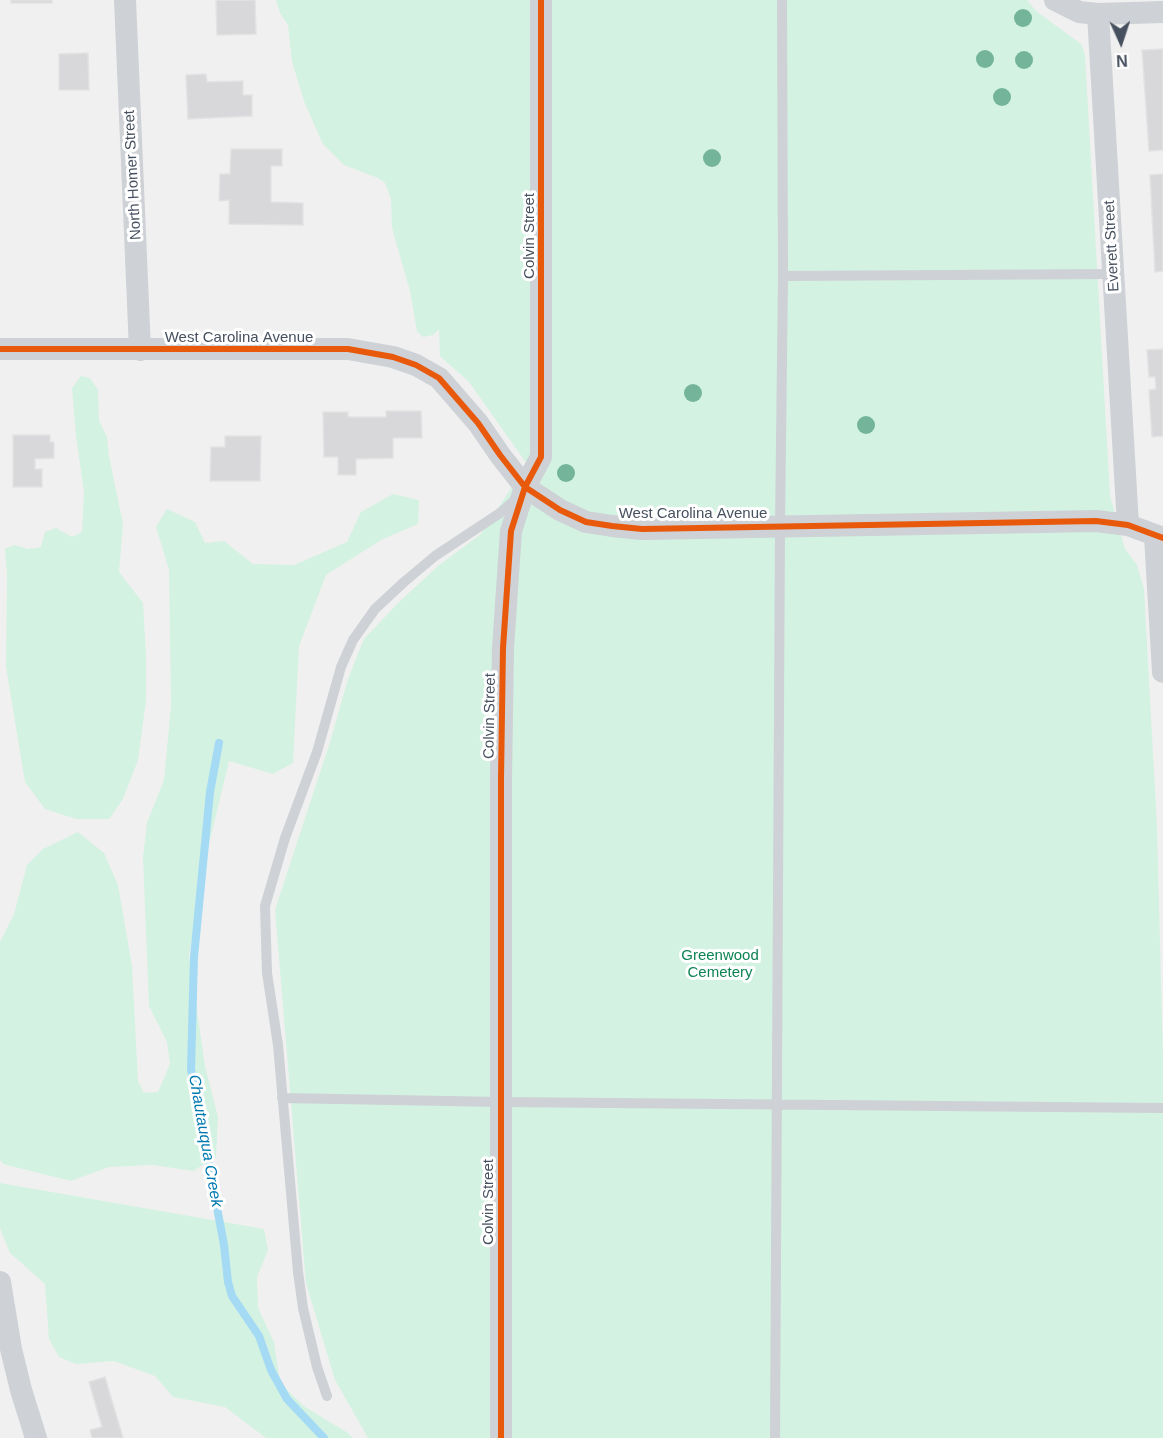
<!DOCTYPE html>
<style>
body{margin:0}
#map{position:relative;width:1163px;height:1438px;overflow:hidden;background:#f1f0f0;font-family:Helvetica,sans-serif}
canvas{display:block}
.north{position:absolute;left:1091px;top:12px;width:60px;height:60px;-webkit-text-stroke:4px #fff;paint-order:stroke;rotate:177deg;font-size:16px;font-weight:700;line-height:24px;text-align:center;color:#46505f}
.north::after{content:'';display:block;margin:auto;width:21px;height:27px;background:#46505f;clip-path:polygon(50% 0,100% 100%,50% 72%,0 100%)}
</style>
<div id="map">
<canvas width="1163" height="1438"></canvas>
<div class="north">N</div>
</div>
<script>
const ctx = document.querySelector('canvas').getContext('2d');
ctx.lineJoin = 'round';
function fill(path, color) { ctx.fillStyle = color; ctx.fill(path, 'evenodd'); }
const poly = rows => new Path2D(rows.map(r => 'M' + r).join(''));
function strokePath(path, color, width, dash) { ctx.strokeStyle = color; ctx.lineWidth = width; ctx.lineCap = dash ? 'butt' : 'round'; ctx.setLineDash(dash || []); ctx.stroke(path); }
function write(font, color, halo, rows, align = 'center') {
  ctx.font = font + ' Helvetica,sans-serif'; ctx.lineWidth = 6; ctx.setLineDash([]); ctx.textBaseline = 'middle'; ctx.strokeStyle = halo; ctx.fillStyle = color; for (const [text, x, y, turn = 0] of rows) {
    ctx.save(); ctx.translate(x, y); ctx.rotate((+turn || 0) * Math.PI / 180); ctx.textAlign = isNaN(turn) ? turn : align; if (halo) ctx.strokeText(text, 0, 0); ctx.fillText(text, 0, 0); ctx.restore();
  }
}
const green = poly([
 [276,0,1027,0,1036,11,1081,44,1085,55,1110,496,1125,549,1137,565,1144,589,1157,826,1163,1061,1163,1438,368,1438,335,1380,306,1283,275,910,330,742,348,679,364,639,399,602,438,566,481,534,527,464,469,382,440,356,439,329,433,335,423,337,417,331,410,291,392,228,391,199,385,183,378,178,344,165,323,144,305,104,292,62,288,25,280,13],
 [81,376,90,378,98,390,99,421,107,437,109,456,123,524,119,572,143,603,146,655,146,700,138,760,123,799,109,819,76,819,45,809,25,782,6,667,7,574,5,549,14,545,28,549,41,547,45,532,56,528,72,537,82,532,84,492,76,436,72,388],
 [393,494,419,500,418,524,381,540,326,575,299,646,293,763,273,774,229,761,205,861,189,956,205,1066,218,1117,216,1157,193,1171,153,1165,109,1167,71,1181,3,1164,0,1160,0,942,14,914,27,865,43,849,78,832,104,853,118,885,132,966,138,1081,144,1093,158,1092,170,1064,167,1042,149,1006,143,857,147,823,164,780,171,706,169,570,156,527,167,509,195,522,205,543,224,541,253,564,294,565,347,542,361,512],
 [0,1183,264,1229,268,1250,257,1277,258,1308,274,1342,280,1383,305,1407,348,1433,353,1438,266,1438,225,1407,173,1397,155,1376,114,1361,76,1364,59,1357,49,1339,45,1284,10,1253,0,1228]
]);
const stream = poly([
 [219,743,210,792,194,957,191,1069,224,1245,228,1282,232,1296,259,1336,271,1370,287,1399,324,1438]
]);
const building = poly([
 [11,0,52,0,52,3,11,3,11,0],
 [216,0,255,0,256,34,217,35,216,0],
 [1163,49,1163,150,1149,151,1142,50,1163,49],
 [88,53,89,90,59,90,59,54,88,53],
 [206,74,207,82,243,81,243,95,252,95,252,116,188,119,186,75,206,74],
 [231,149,282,149,282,166,271,166,271,202,303,203,303,225,229,224,229,200,219,201,220,174,230,174,231,149],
 [1163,174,1163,271,1155,272,1150,175,1163,174],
 [1163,349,1163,436,1152,437,1149,390,1156,389,1155,377,1149,377,1147,350,1163,349],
 [386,411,421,411,422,438,393,438,393,458,356,459,356,475,338,475,338,457,324,457,323,412,348,412,348,417,386,417,386,411],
 [13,435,50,435,50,442,54,442,54,458,35,459,35,469,42,469,42,487,13,487,13,435],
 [225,436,261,436,260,481,210,481,211,447,225,447,225,436],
 [105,1377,123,1438,92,1438,90,1430,102,1427,89,1382,105,1377]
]);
const lane = poly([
 [783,276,1113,274],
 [282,1098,501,1102,1163,1108],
 [327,1396,317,1367,303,1308,298,1272,278,1045,267,973,265,906,285,838,317,752,341,667,353,640,375,609,404,582,435,556,500,513,516,499],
 [775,1438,780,526,783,276,782,0]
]);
const street = poly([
 [125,0,140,350],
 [1055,0,1079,12,1098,14,1163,12],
 [1098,14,1128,525],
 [0,349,348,349,393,357,416,365,439,378,478,423,500,455,525,487,560,510,586,522,612,526,642,529,1096,521,1128,525,1163,538],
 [1155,536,1163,672],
 [0,1282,11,1349,21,1390,36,1438],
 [501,1438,501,778,503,648,511,531,525,487,541,457,541,0]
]);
const cycleway = poly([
 [0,349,348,349,393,357,416,365,439,378,478,423,500,455,525,487,560,510,586,522,612,526,642,529,1096,521,1128,525,1163,538],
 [501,1438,501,778,503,648,511,531,525,487,541,457,541,0]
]);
const trees = [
 [1023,18],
 [985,59],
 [1024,60],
 [1002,97],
 [712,158],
 [693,393],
 [866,425],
 [566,473]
];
const streetNames = [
 ["North Homer Street",133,175,-93],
 ["Colvin Street",530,236,-90],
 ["Everett Street",1112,246,-93],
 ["West Carolina Avenue",239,338],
 ["West Carolina Avenue",693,514],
 ["Colvin Street",490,716,-89],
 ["Colvin Street",489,1202,-90]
];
const parkNames = [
 ["Greenwood",720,956],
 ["Cemetery",720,973]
];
const waterNames = [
 ["Chautauqua Creek",205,1141,80]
];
fill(green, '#d3f2e2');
strokePath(stream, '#a4daf4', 8);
fill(building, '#d8d8db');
strokePath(building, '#e2e2e3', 1.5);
strokePath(lane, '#ced1d5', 10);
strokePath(street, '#ced1d5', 22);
strokePath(cycleway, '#e8590c', 6);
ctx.fillStyle = '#74b49a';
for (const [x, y] of trees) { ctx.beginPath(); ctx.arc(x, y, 9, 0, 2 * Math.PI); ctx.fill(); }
write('15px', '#46505f', '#fff', streetNames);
write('15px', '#0e8354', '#fff', parkNames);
write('italic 16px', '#0179b0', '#fff', waterNames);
</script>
